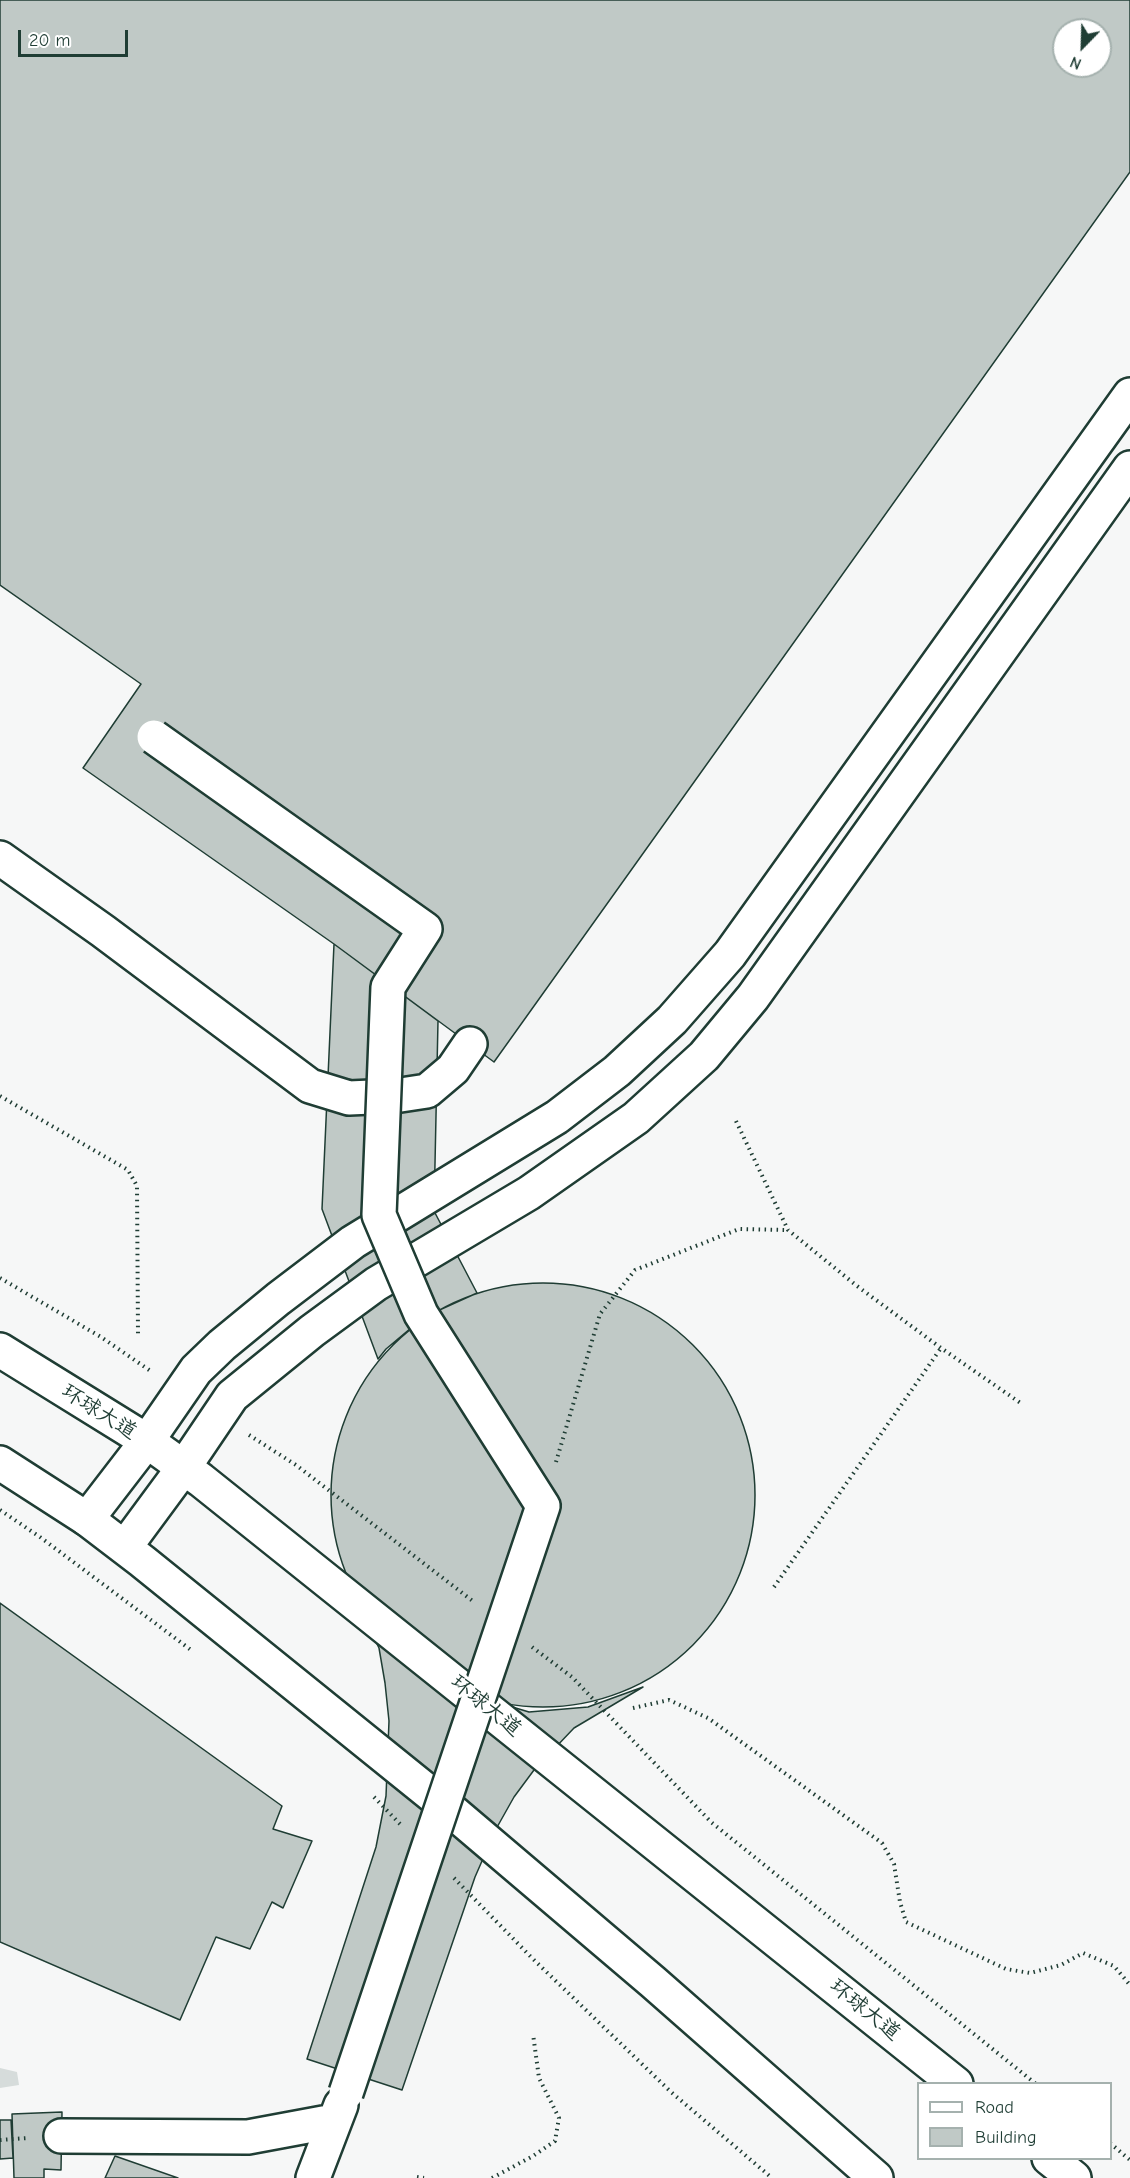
<!DOCTYPE html>
<meta charset="utf-8">
<style>
body{margin:0}
#map{position:relative;width:1130px;height:2178px;overflow:hidden;background:#f6f7f7;font-family:"Comic Neue",sans-serif}
canvas{display:block}
.legend{position:absolute;left:917px;top:2082px;width:195px;height:78px;box-sizing:border-box;background:#fff;border:2px solid #a5b1ae;margin:0;padding:8px 10px;list-style:none;font-size:18px;color:#1f3d34}
.legend li{display:flex;align-items:center;gap:12px;height:30px}
.legend b{width:30px;border:2px solid #a5b1ae}
.north{position:absolute;left:1052px;top:18px;width:60px;height:60px;box-sizing:border-box;background:#fff;border:2px solid #a5b1ae;border-radius:50%;rotate:203deg;font-size:16px;font-weight:700;line-height:24px;text-align:center;color:#1f3d34}
.north::after{content:'';display:block;margin:auto;width:21px;height:27px;background:#1f3d34;clip-path:polygon(50% 0,100% 100%,50% 72%,0 100%)}
.scale{position:absolute;left:18px;top:30px;width:110px;height:27px;box-sizing:border-box;border:3px solid #1f3d34;border-top:0;padding-left:8px;font-size:18px;line-height:21px;white-space:nowrap;color:#1f3d34;-webkit-text-stroke:4px #fff;paint-order:stroke}
</style>
<div id="map">
<canvas width="1130" height="2178"></canvas>
<ul class="legend">
<li><b style="height:8px;background:#fff"></b>Road</li>
<li><b style="height:16px;background:#c0c9c6"></b>Building</li>
</ul>
<div class="north">N</div>
<div class="scale">20 m</div>
</div>
<script>
const ctx = document.querySelector('canvas').getContext('2d');
ctx.lineJoin = 'round';
function fill(path, color) { ctx.fillStyle = color; ctx.fill(path, 'evenodd'); }
const poly = rows => new Path2D(rows.map(r => 'M' + r).join(''));
function strokePath(path, color, width, dash) { ctx.strokeStyle = color; ctx.lineWidth = width; ctx.lineCap = dash ? 'butt' : 'round'; ctx.setLineDash(dash || []); ctx.stroke(path); }
function write(font, color, halo, rows, align = 'center') {
  ctx.font = font + ' "Comic Neue","LXGW WenKai TC",sans-serif'; ctx.lineWidth = 6; ctx.setLineDash([]); ctx.textBaseline = 'middle'; ctx.strokeStyle = halo; ctx.fillStyle = color; for (const [text, x, y, turn = 0] of rows) {
    ctx.save(); ctx.translate(x, y); ctx.rotate((+turn || 0) * Math.PI / 180); ctx.textAlign = isNaN(turn) ? turn : align; if (halo) ctx.strokeText(text, 0, 0); ctx.fillText(text, 0, 0); ctx.restore();
  }
}
const green = poly([
 [0,2068,17,2072,19,2085,0,2088]
]);
const building = poly([
 [0,0,1130,0,1130,172,494,1062,334,944,83,768,141,684,0,585,0,0],
 [1064,30,1100,30,1100,66,1064,66,1064,30],
 [334,944,438,1021,434,1211,477,1293,424,1317,386,1349,378,1359,322,1209,334,944],
 '331 1495a212 212 0 1 1 424 0a212 212 0 1 1-424 0Z',
 [0,1603,282,1806,273,1829,312,1841,283,1908,272,1902,250,1949,216,1937,180,2020,0,1942,0,1603],
 [364,1618,436,1684,529,1712,588,1707,643,1687,574,1728,534,1770,514,1797,496,1829,475,1877,402,2090,307,2059,376,1847,386,1796,389,1721,385,1683,379,1648,364,1618],
 [62,2112,61,2170,44,2169,44,2178,14,2178,12,2114,62,2112],
 [0,2120,11,2120,13,2158,0,2159,0,2120],
 [115,2156,178,2178,105,2178,115,2156]
]);
const path = poly([
 [0,1096,128,1170,137,1186,138,1334],
 [736,1121,788,1230,857,1286,941,1348,1022,1404],
 [0,1278,101,1337,152,1372],
 [249,1435,296,1465,474,1602],
 [556,1462,600,1314,635,1270,739,1229,788,1230],
 [0,1510,40,1537,191,1650],
 [774,1587,941,1348],
 [532,1647,572,1677,711,1822,1036,2084],
 [633,1708,669,1700,708,1718,882,1843,894,1864,900,1902,906,1922,1006,1969,1030,1973,1061,1965,1083,1953,1114,1966,1130,1985],
 [374,1797,400,1824],
 [454,1878,532,1958,671,2092,772,2178],
 [0,2140,28,2138],
 [1110,2143,1130,2160],
 [417,2177,424,2178],
 [492,2178,533,2156,555,2141,559,2118,539,2078,533,2034]
]);
const minor = poly([
 [0,858,103,931,310,1086,349,1098,394,1096,427,1091,453,1069,470,1044],
 [87,1519,147,1441,196,1370,222,1345,278,1299,353,1242,557,1117,617,1071,672,1020,730,954,1130,395],
 [125,1547,184,1467,232,1396,312,1331,376,1284,529,1193,636,1118,704,1056,753,997,1130,468],
 [61,2136,248,2137,334,2121],
 [313,2178,341,2105]
]);
const major = poly([
 [0,1350,147,1441,201,1480,956,2084],
 [0,1463,87,1519,142,1561,453,1812,653,1982,876,2178],
 [1049,2158,1074,2178]
]);
const minorBridge = poly([
 [154,737,425,929,388,987,379,1215,421,1314,543,1506,346,2093]
]);
const streetNames = [
 ["环球大道",99,1412,32],
 ["环球大道",486,1706,39],
 ["环球大道",865,2010,39]
];
fill(green, '#d6dcdb');
fill(building, '#c0c9c6');
strokePath(building, '#1f3d34', 1.5);
strokePath(minor, '#1f3d34', 38);
strokePath(major, '#1f3d34', 38);
strokePath(path, '#1f3d34', 4, [1.5, 4.5]);
strokePath(minor, '#fff', 33);
strokePath(major, '#fff', 33);
strokePath(minorBridge, '#1f3d34', 38, []);
strokePath(minorBridge, '#fff', 33);
write('21px', '#1f3d34', '#fff', streetNames);
</script>
